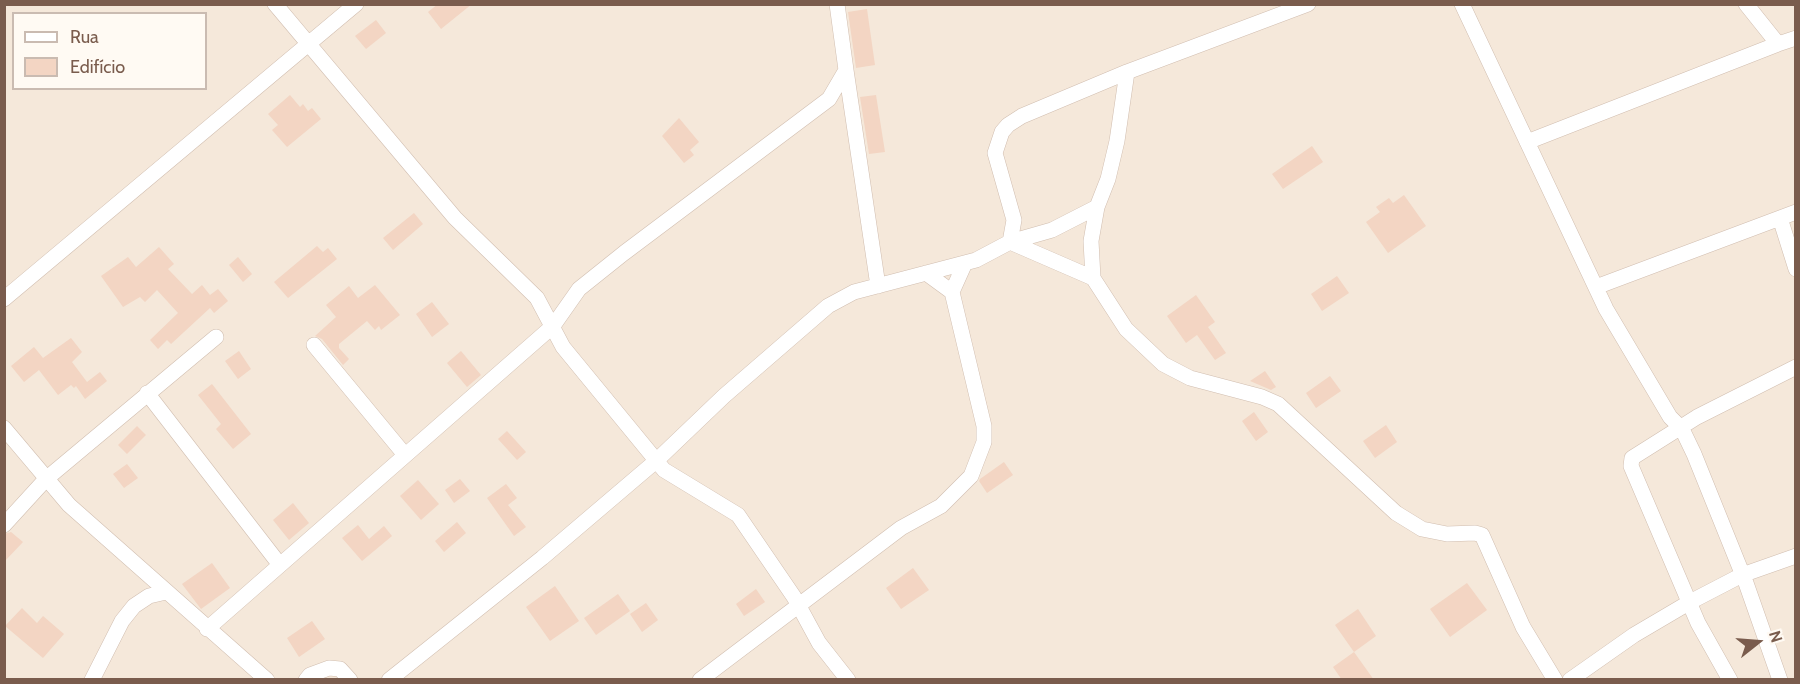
<!DOCTYPE html>
<meta charset="utf-8">
<style>
body{margin:0}
#map{position:relative;width:1800px;height:684px;overflow:hidden;background:#fdf6ec;font-family:Cabin,sans-serif}
canvas{display:block}
.frame{position:absolute;inset:0;border:6px solid #7a5c4d;pointer-events:none}
.legend{position:absolute;left:12px;top:12px;width:195px;height:78px;box-sizing:border-box;background:#fffaf3;border:2px solid #cabbb1;margin:0;padding:8px 10px;list-style:none;font-size:18px;color:#7a5c4d}
.legend li{display:flex;align-items:center;gap:12px;height:30px}
.legend b{width:30px;border:2px solid #cabbb1}
.north{position:absolute;left:1728px;top:612px;width:60px;height:60px;-webkit-text-stroke:4px #fffaf3;paint-order:stroke;rotate:73deg;font-size:16px;font-weight:700;line-height:24px;text-align:center;color:#7a5c4d}
.north::after{content:'';display:block;margin:auto;width:21px;height:27px;background:#7a5c4d;clip-path:polygon(50% 0,100% 100%,50% 72%,0 100%)}
</style>
<div id="map">
<canvas width="1800" height="684"></canvas>
<div class="frame"></div>
<ul class="legend">
<li><b style="height:8px;background:#fff"></b>Rua</li>
<li><b style="height:16px;background:#f3d5c3"></b>Edifício</li>
</ul>
<div class="north">N</div>
</div>
<script>
const ctx = document.querySelector('canvas').getContext('2d');
ctx.lineJoin = 'round';
function fill(path, color) { ctx.fillStyle = color; ctx.fill(path, 'evenodd'); }
const poly = rows => new Path2D(rows.map(r => 'M' + r).join(''));
function strokePath(path, color, width, dash) { ctx.strokeStyle = color; ctx.lineWidth = width; ctx.lineCap = dash ? 'butt' : 'round'; ctx.setLineDash(dash || []); ctx.stroke(path); }
const residential = poly([
 [5,5,1795,5,1795,679,5,679],
 [14,14,206,14,206,88,14,88]
]);
const building = poly([
 [438,4,472,4,441,29,428,12],
 [867,9,875,65,856,68,848,12],
 [376,20,386,33,366,49,355,36],
 [290,95,300,107,303,104,308,111,312,108,321,119,287,147,272,130,278,125,268,114],
 [876,95,885,152,869,154,860,97],
 [679,118,699,142,690,150,694,155,684,163,662,136],
 [1312,146,1323,162,1283,189,1272,174],
 [1404,195,1426,226,1388,253,1366,222,1380,212,1376,207,1389,198,1393,203],
 [414,213,423,224,393,250,383,238],
 [317,246,323,252,328,248,337,259,288,298,274,282],
 [159,247,174,264,168,269,192,294,202,285,210,295,218,289,228,301,214,313,210,308,171,344,167,340,158,349,150,340,178,313,157,290,145,302,140,297,123,307,101,276,128,257,136,267],
 [238,257,252,274,243,282,229,265],
 [1337,276,1349,293,1322,311,1311,294],
 [375,285,400,315,381,330,379,326,375,330,367,321,339,344,339,348,349,359,343,365,322,339,315,336,336,317,326,305,349,286,358,298],
 [1196,295,1215,322,1208,327,1226,353,1215,360,1197,335,1186,343,1167,316],
 [432,302,449,324,432,337,416,314],
 [71,338,82,352,72,362,87,382,100,372,107,381,85,399,76,386,74,388,71,385,58,395,39,370,24,382,11,366,34,347,43,358],
 [239,351,251,369,238,379,225,361],
 [461,351,481,375,467,387,447,363],
 [1265,371,1276,387,1271,390,1250,381],
 [1330,376,1341,391,1316,408,1306,393],
 [212,384,251,434,233,449,216,429,221,424,198,395],
 [1254,412,1268,432,1256,441,1242,421],
 [1386,425,1397,442,1375,458,1363,441],
 [137,426,146,435,127,454,118,445],
 [507,431,526,452,517,460,498,439],
 [1004,462,1013,475,987,493,979,481,980,479],
 [127,464,138,478,124,488,113,474],
 [460,479,470,491,454,503,445,490],
 [418,480,439,504,421,520,400,496],
 [506,484,517,498,508,505,526,527,514,536,487,498],
 [293,503,309,523,289,540,273,520],
 [457,522,466,533,444,552,435,541],
 [358,525,369,539,384,526,392,536,362,561,342,538],
 [11,532,23,542,4,562,4,534],
 [212,563,230,588,201,609,182,584],
 [913,568,929,590,901,609,886,588],
 [1467,583,1487,610,1450,637,1430,609],
 [555,586,579,621,550,641,526,607],
 [756,589,765,602,744,616,736,604],
 [618,594,630,611,596,635,584,618],
 [646,603,658,620,642,632,630,614],
 [22,608,37,623,43,616,64,634,43,658,5,626],
 [1358,609,1376,636,1354,652,1335,625],
 [312,621,325,639,299,657,287,638],
 [1354,652,1374,680,1342,680,1333,667]
]);
const minor = poly([
 [275,4,455,218,537,298,563,347,664,470,738,515,794,597,819,643,848,680],
 [1462,4,1606,309,1670,417,1682,429,1694,454,1746,583,1780,680],
 [1778,44,1796,38],
 [846,70,878,286],
 [1127,72,1117,141,1108,179,1097,207,1091,241,1093,278,1126,329,1163,364,1190,378,1262,397,1278,404,1396,513,1422,529,1447,534,1475,533,1482,535,1523,627,1555,680],
 [1527,142,1778,44,1746,4],
 [1780,218,1796,269],
 [1010,242,1014,220,995,153,1002,132,1008,125,1022,116,1127,72,1308,4],
 [1010,242,1093,278],
 [926,273,952,292],
 [1596,287,1796,212],
 [4,299,356,4],
 [314,345,405,455],
 [147,393,280,565],
 [4,428,69,505,267,680],
 [4,525,46,479,216,337],
 [207,629,553,326,579,289,624,253,829,99,846,70,837,4],
 [92,680,122,621,134,606,149,596,166,592],
 [306,680,310,675,329,668,340,669,350,680],
 [389,680,542,558,656,461,724,396,828,306,854,292,976,260,1010,242,1052,230,1097,207],
 [700,680,901,528,941,506,971,476,984,442,984,426,952,292,965,263],
 [1570,680,1634,635,1690,602,1742,575,1796,556],
 [1730,680,1698,623,1631,466,1632,458,1697,417,1796,367]
]);
fill(residential, '#f5e8da');
fill(building, '#f3d5c3');
strokePath(minor, '#d1beb0', 16);
strokePath(minor, '#fff', 15);
</script>
